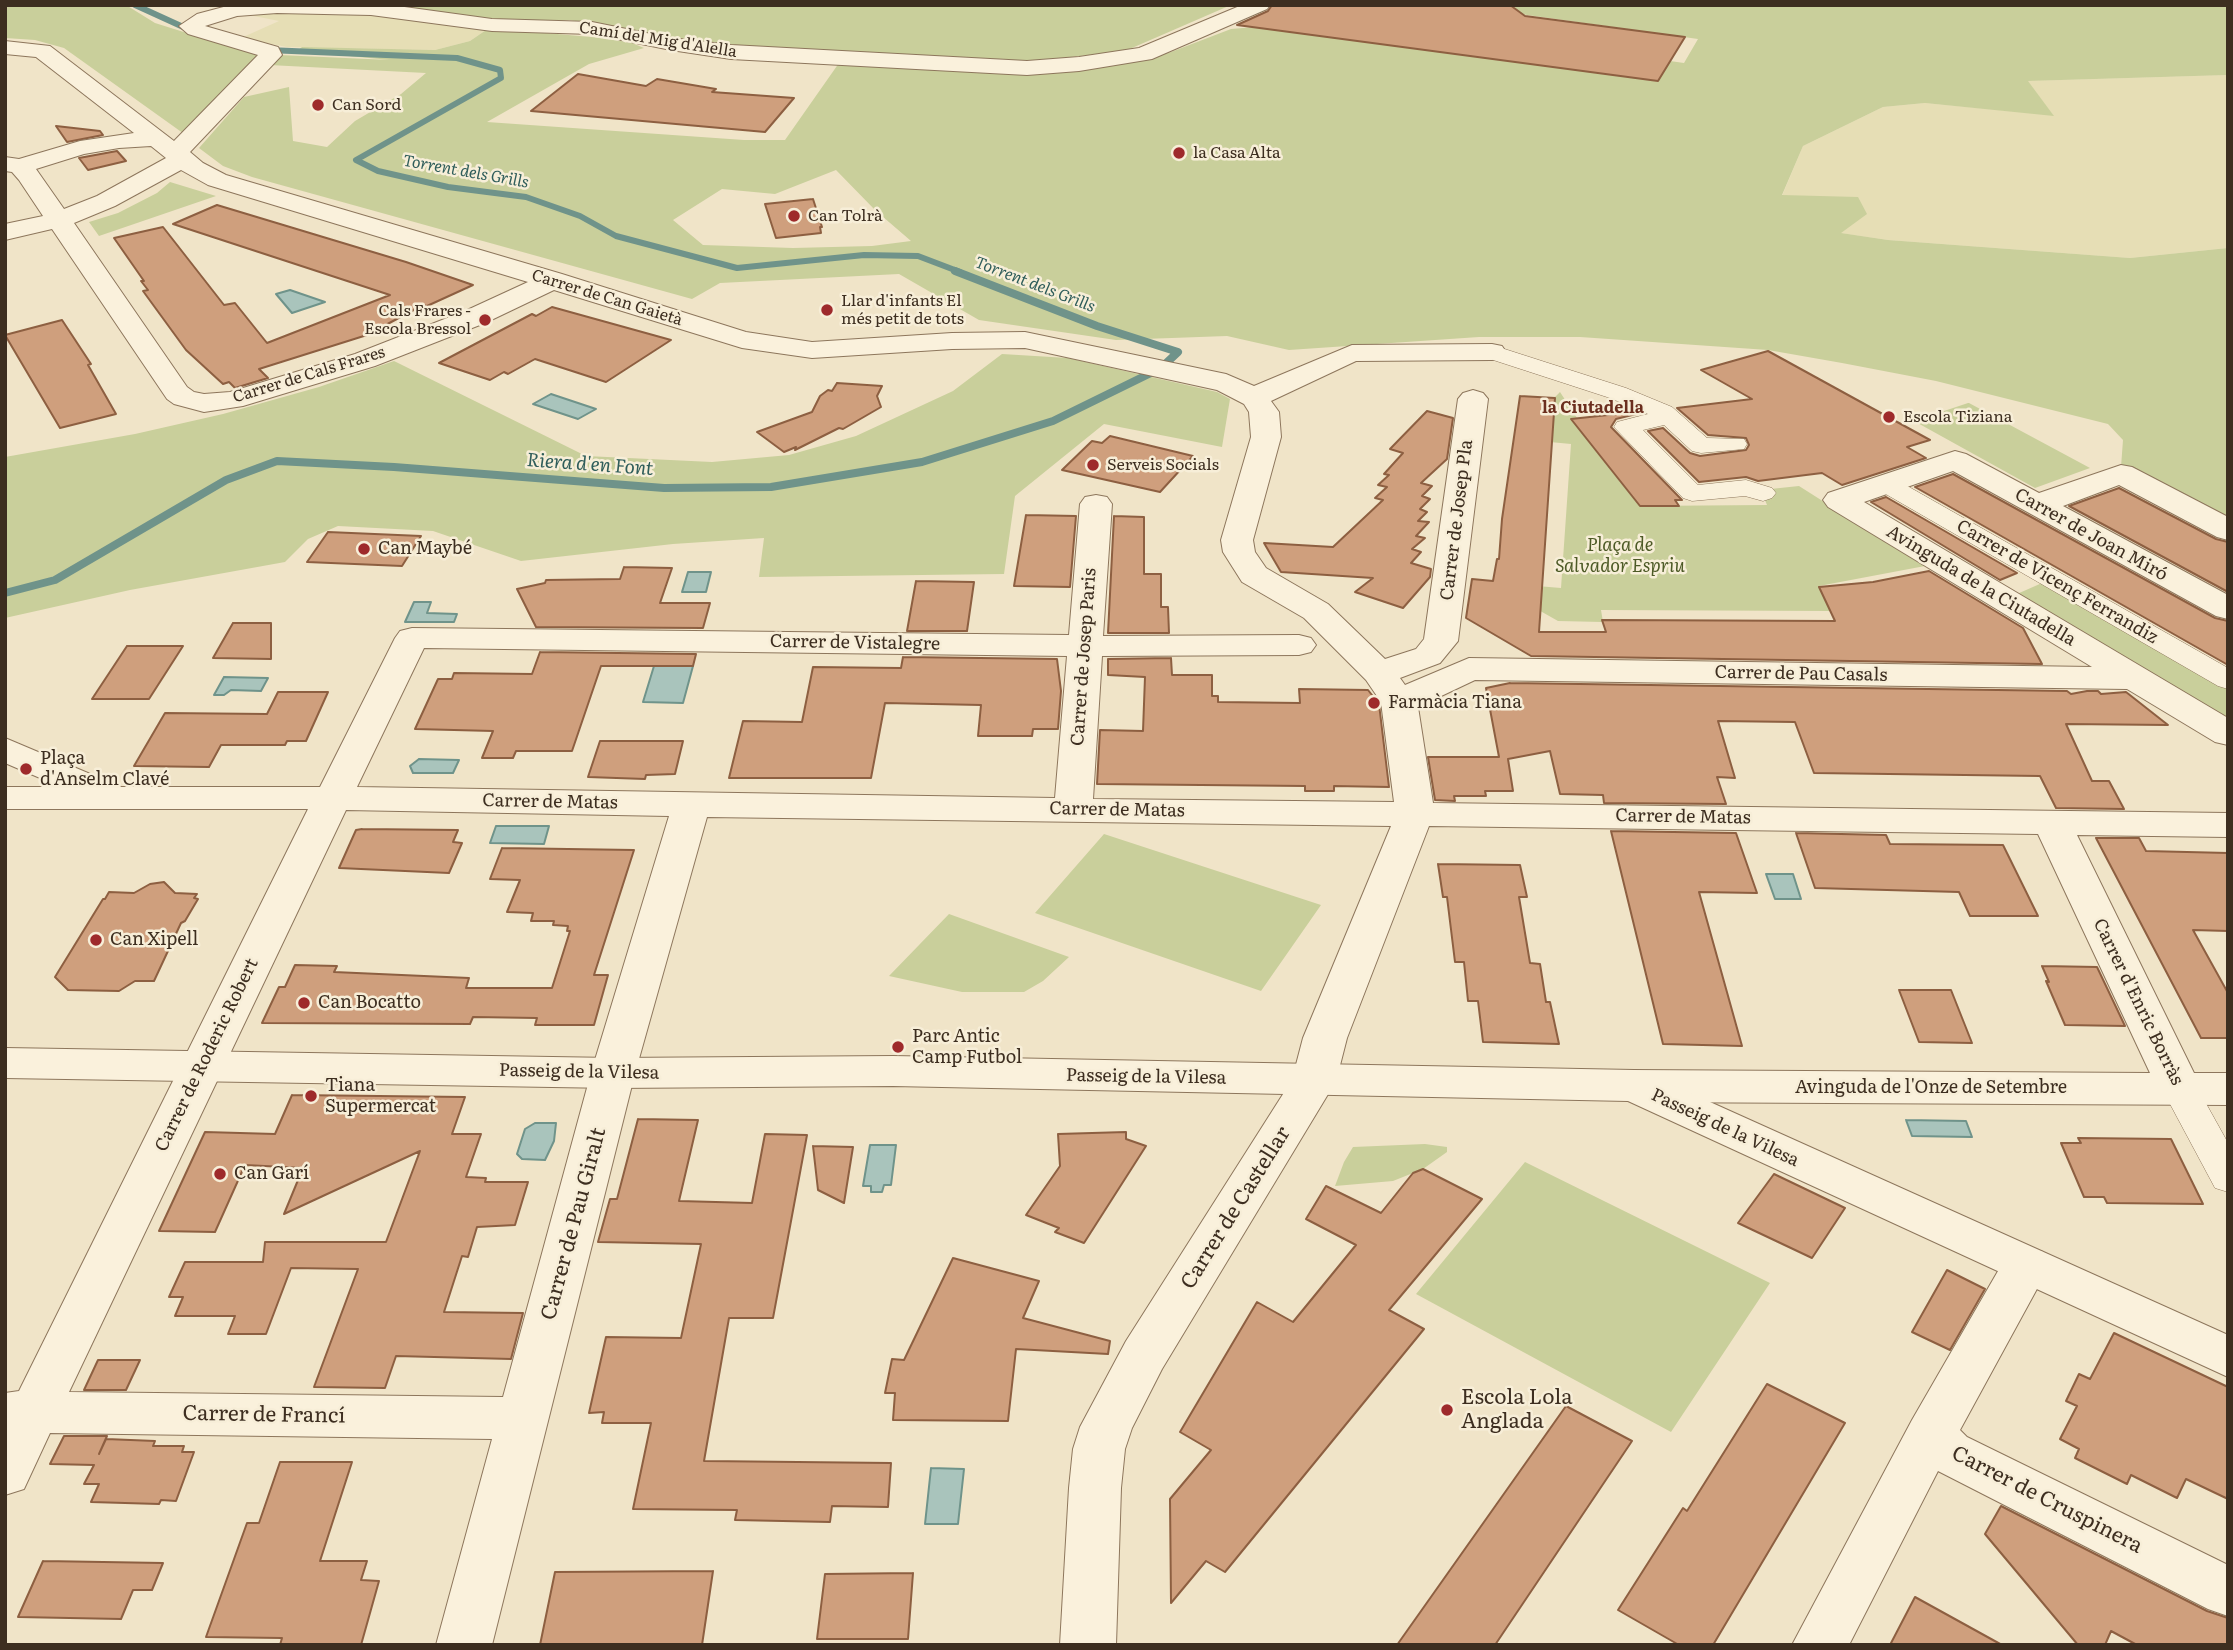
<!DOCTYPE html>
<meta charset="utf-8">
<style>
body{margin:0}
#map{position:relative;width:2233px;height:1650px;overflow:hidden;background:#f0e4c8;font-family:Literata,serif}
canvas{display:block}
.frame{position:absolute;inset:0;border:7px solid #3d2e20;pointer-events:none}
</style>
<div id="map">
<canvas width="2233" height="1650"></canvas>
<div class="frame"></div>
</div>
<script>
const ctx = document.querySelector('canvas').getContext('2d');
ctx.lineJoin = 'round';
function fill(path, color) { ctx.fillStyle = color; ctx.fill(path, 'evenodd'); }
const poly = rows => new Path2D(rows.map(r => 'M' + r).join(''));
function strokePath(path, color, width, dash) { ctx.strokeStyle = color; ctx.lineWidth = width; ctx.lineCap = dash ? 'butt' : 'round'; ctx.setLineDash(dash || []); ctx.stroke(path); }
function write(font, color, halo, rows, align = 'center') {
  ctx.font = font + ' Literata,serif'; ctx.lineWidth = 5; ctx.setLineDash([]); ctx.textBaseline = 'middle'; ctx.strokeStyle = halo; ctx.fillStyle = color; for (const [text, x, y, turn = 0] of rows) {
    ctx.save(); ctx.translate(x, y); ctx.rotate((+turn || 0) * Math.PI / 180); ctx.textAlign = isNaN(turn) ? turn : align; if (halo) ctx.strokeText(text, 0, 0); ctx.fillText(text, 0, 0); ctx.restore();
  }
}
const farmland = poly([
 [258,11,371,12,489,28,470,41,435,50,287,47,241,38,279,21,249,15],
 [2228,75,2228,248,2130,258,1888,240,1840,233,1782,196,1803,146,1883,107,1925,103,2053,115,2027,81]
]);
const green = poly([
 [5,5,126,5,155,23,241,50,264,54,187,136,64,48,35,40,5,38],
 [389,5,1231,5,1125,51,1018,63,803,52,697,43,570,20,525,23],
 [1516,5,2228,5,2228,75,2028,81,2054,116,1925,103,1883,107,1803,146,1782,195,1858,197,1867,214,1841,233,1888,240,2130,258,2228,248,2228,520,2121,467,2123,440,2108,424,1936,381,1842,363,1768,350,1580,337,1479,337,1289,350,1227,336,1116,340,979,320,899,274,720,283,692,299,252,177,223,166,199,148,244,97,289,87,293,141,327,147,355,121,401,94,426,73,269,65,279,55,390,60,297,51,302,47,435,50,470,41,489,28,625,40,644,48,589,64,487,122,744,140,785,140,839,63,1135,62,1171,52,1231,29,1255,27,1657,81,1670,61,1684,63,1698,39,1513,13],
 [836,170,875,210,911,241,872,246,793,248,703,245,673,220,722,189,775,194],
 [170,182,216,196,99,236,89,222,118,213,157,193],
 [1002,354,1068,358,1217,392,1230,399,1222,447,1104,424,1015,496,1004,574,759,577,764,538,673,544,521,561,433,531,338,526,308,539,285,562,130,590,5,618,5,457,135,434,223,414,319,387,394,361,586,456,712,462,789,455,856,436,953,391],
 [1560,392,1611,470,1640,506,1767,505,1761,490,1799,486,1925,566,1819,586,1830,611,1601,610,1603,622,1558,621,1535,608,1537,586,1561,588,1571,444,1550,442,1554,398],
 [1968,403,1969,403,2090,468,2035,488,1914,421],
 [2042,583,2228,686,2228,718,2017,594],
 [1104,834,1321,905,1261,991,1035,913],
 [949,914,1069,957,1043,981,1024,992,962,992,889,976],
 [1425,1144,1447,1147,1447,1152,1423,1169,1393,1181,1335,1186,1344,1162,1353,1147],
 [1525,1162,1770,1283,1671,1432,1416,1294]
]);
const water = poly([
 [290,290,325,302,292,313,276,294,290,290],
 [551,394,596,409,578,419,533,404,551,394],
 [688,572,711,572,706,592,682,592,688,572],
 [414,602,431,602,427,613,457,614,454,622,405,622,414,602],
 [654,666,693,666,683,703,643,702,654,666],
 [224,677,268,678,261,691,231,690,224,695,214,695,224,677],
 [419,759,459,760,453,773,413,773,410,766,419,759],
 [496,826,549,826,544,844,490,843,496,826],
 [1766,874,1793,874,1801,899,1775,899,1766,874],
 [1906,1120,1966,1121,1972,1137,1912,1136,1906,1120],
 [535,1123,556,1123,554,1141,545,1160,522,1159,517,1154,525,1129,535,1123],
 [870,1145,896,1145,891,1185,884,1185,882,1192,871,1192,871,1186,863,1186,870,1145],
 [931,1468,964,1469,958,1524,925,1524,931,1468]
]);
const streamFar1 = poly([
 [135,5,192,31],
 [268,50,457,58,500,70,501,78,356,160,378,171,448,187,526,197,580,216,616,236,737,268,864,255,918,256,960,272]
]);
const stream = poly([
 [5,593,55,580,226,480,277,461,394,467,664,488,771,487,922,462,1053,421,1161,368,1178,352,1097,326,955,271]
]);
const building = poly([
 [1272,5,1510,5,1525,16,1685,37,1658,81,1237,25,1268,11,1272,5],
 [578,74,646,86,657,79,716,89,712,92,794,98,765,132,531,111,578,74],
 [56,126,100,131,103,135,67,142,56,126],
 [117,151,126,161,88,170,79,158,117,151],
 [813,199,822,227,820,227,821,233,776,238,765,204,813,199],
 [217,205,406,262,473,285,427,306,423,305,367,335,259,369,268,378,235,388,229,382,223,384,186,350,143,291,148,290,141,281,144,281,114,238,163,227,224,305,235,303,267,343,390,295,173,224,217,205],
 [552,307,671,340,606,382,535,359,508,374,504,372,490,380,439,363,532,314,536,316,552,307],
 [62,320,91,364,88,365,116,414,60,428,5,335,62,320],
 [1768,351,1930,440,1907,447,1926,458,1842,485,1822,473,1758,481,1746,477,1699,482,1648,431,1663,428,1690,453,1700,456,1746,450,1749,445,1746,438,1708,435,1677,408,1752,399,1701,370,1768,351],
 [837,383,882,386,877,396,881,407,843,429,839,428,795,450,796,447,784,452,757,432,812,412,820,396,828,390,832,391,837,383],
 [1520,396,1555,398,1539,632,1606,632,1602,620,1835,621,1819,587,1873,582,1929,571,2023,628,2042,664,1531,656,1466,618,1472,579,1493,581,1497,559,1499,559,1502,519,1520,396],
 [1427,411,1453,418,1447,459,1421,483,1432,486,1422,496,1430,499,1420,509,1427,512,1418,521,1429,522,1416,536,1425,538,1412,549,1421,552,1411,563,1431,569,1430,577,1403,608,1355,592,1373,578,1281,572,1264,543,1333,547,1383,500,1375,498,1387,487,1378,485,1389,475,1384,474,1403,453,1390,449,1427,411],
 [1636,412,1640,413,1616,419,1611,427,1682,500,1675,500,1679,506,1640,506,1571,419,1636,412],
 [1110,436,1193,456,1160,492,1062,470,1092,441,1102,443,1110,436],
 [1953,474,2215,618,2228,621,2228,665,1915,487,1953,474],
 [2119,488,2216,539,2228,542,2228,592,2069,506,2119,488],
 [1886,497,2017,573,2000,580,1871,502,1886,497],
 [1026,515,1076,516,1070,587,1014,586,1026,515],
 [1114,516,1144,517,1144,574,1161,574,1161,607,1168,607,1169,633,1108,633,1114,516],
 [328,532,421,536,402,566,307,562,328,532],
 [624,567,672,568,660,603,710,603,703,628,536,627,517,589,545,583,546,580,620,579,624,567],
 [916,581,974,582,967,631,907,631,916,581],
 [233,623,271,623,271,659,213,658,233,623],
 [127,646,183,646,149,699,92,699,127,646],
 [540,652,696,654,693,666,601,666,572,751,516,751,513,758,482,758,493,731,415,729,438,679,452,679,454,673,532,674,540,652],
 [903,657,1057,659,1061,691,1058,729,1033,729,1032,736,978,736,981,705,885,703,871,778,729,778,743,721,802,722,813,667,901,668,903,657],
 [1171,658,1172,675,1212,675,1212,696,1218,696,1218,702,1300,703,1299,689,1368,690,1379,704,1389,787,1334,786,1334,791,1305,791,1305,786,1097,784,1100,730,1143,731,1145,677,1108,675,1108,659,1171,658],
 [1510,683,2067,691,2071,694,2087,691,2098,691,2101,694,2126,692,2168,725,2066,724,2092,781,2109,781,2124,809,2056,808,2040,776,1814,773,1795,722,1718,721,1735,778,1717,777,1726,804,1604,803,1603,795,1560,794,1550,751,1508,759,1513,791,1485,791,1486,796,1454,796,1455,801,1435,800,1428,757,1499,757,1486,688,1510,683],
 [278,692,328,692,306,741,287,741,285,745,221,745,209,767,134,766,165,713,267,714,278,692],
 [600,741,683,741,675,774,646,775,645,779,588,777,600,741],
 [362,829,458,830,453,842,462,843,449,873,339,868,356,830,362,829],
 [1611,831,1736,833,1757,893,1699,892,1742,1046,1663,1044,1611,831],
 [1796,833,1886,835,1890,844,2003,845,2038,916,1970,916,1959,892,1815,888,1796,833],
 [2096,838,2139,838,2146,851,2228,853,2228,931,2193,930,2228,993,2228,1038,2201,1038,2096,838],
 [502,848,634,850,594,975,608,975,594,1025,535,1025,537,1018,473,1017,470,1024,262,1023,279,987,285,987,295,965,337,966,334,972,469,978,466,988,552,988,570,931,567,931,568,926,553,925,554,921,531,921,533,913,507,912,520,880,490,879,502,848],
 [1438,864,1520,865,1527,897,1519,897,1530,963,1540,964,1546,1002,1550,1002,1559,1044,1483,1042,1478,1001,1468,1001,1464,962,1455,962,1447,897,1443,897,1438,864],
 [164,882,175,893,197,894,194,898,198,899,185,921,181,923,154,981,135,981,119,991,68,990,55,977,103,899,105,899,109,892,134,893,150,884,164,882],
 [2042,966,2097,967,2125,1026,2065,1025,2046,981,2049,982,2042,966],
 [1899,990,1951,990,1972,1043,1919,1042,1899,990],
 [292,1095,465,1097,452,1134,481,1134,466,1177,486,1178,485,1182,528,1182,515,1225,477,1227,468,1257,462,1256,444,1312,523,1313,511,1359,396,1356,385,1388,314,1387,358,1269,291,1268,266,1334,228,1334,235,1316,175,1316,183,1297,169,1297,185,1262,263,1262,265,1242,386,1242,420,1151,284,1214,303,1168,245,1165,215,1232,159,1231,205,1132,275,1134,292,1095],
 [638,1119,698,1120,679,1201,752,1203,765,1134,807,1135,773,1318,729,1318,704,1461,891,1463,888,1507,832,1506,830,1522,735,1520,737,1510,633,1509,651,1423,602,1423,604,1412,589,1413,606,1337,681,1338,701,1244,598,1242,610,1199,617,1199,638,1119],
 [1126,1132,1126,1139,1146,1146,1084,1243,1055,1232,1059,1228,1026,1215,1060,1166,1058,1134,1126,1132],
 [2078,1138,2171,1139,2203,1204,2107,1203,2104,1197,2084,1197,2061,1143,2081,1143,2078,1138],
 [813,1146,853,1147,844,1203,818,1190,813,1146],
 [1423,1169,1482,1199,1389,1310,1424,1329,1225,1572,1206,1561,1171,1603,1170,1499,1211,1450,1180,1432,1257,1302,1293,1322,1356,1245,1306,1219,1326,1186,1381,1213,1413,1173,1423,1169],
 [1774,1174,1845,1208,1812,1258,1738,1223,1774,1174],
 [953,1258,1039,1281,1023,1318,1110,1341,1108,1354,1016,1349,1008,1421,893,1420,895,1393,885,1393,892,1359,904,1360,953,1258],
 [1947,1270,1985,1289,1950,1350,1912,1332,1947,1270],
 [2114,1333,2228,1387,2228,1499,2186,1479,2177,1498,2131,1475,2127,1484,2075,1458,2079,1449,2060,1439,2077,1406,2066,1401,2079,1374,2090,1379,2114,1333],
 [98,1360,140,1360,126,1390,84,1390,98,1360],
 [1767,1384,1845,1423,1713,1645,1679,1645,1618,1610,1683,1508,1687,1511,1767,1384],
 [1566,1406,1632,1441,1495,1645,1397,1645,1566,1406],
 [64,1436,107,1436,99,1454,106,1439,155,1441,153,1446,184,1446,182,1452,194,1452,176,1501,161,1500,159,1504,91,1502,99,1484,84,1484,94,1465,50,1464,64,1436],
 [280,1462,352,1462,320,1561,367,1561,361,1580,379,1581,361,1645,280,1645,282,1638,206,1637,247,1523,259,1523,280,1462],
 [2001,1506,2207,1611,2228,1618,2228,1645,2137,1645,2111,1631,2105,1645,2078,1645,1985,1534,2001,1506],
 [43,1561,163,1563,152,1590,133,1590,121,1619,18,1617,43,1561],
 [713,1571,702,1645,540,1645,555,1572,713,1571],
 [913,1573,908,1639,817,1639,825,1574,913,1573],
 [1915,1597,2002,1645,1890,1645,1915,1597]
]);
const pedestrian = poly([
 [1492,345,1626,388,1672,407,1707,438,1744,439,1747,444,1744,449,1701,453,1692,451,1664,425,1643,430,1698,485,1746,480,1772,488,1776,493,1772,498,1763,501,1745,496,1692,501,1683,498,1614,427,1617,422,1648,414,1610,398,1484,357,1480,352,1484,347,1492,345],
 [1886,476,1895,479,2228,668,2228,689,2218,686,1877,489,1873,484,1877,479,1886,476],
 [2180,1076,2193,1080,2228,1143,2228,1192,2215,1188,2162,1089,2167,1080,2180,1076]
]);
const minor = poly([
 [231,5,390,5,492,19,592,22,671,38,731,45,1027,61,1079,57,1139,48,1242,5,1270,5,1267,9,1152,59,1079,71,1027,75,731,59,671,50,592,34,492,31,371,15,277,13,237,16,205,26,278,47,282,55,190,152,203,163,226,175,562,274,746,332,812,342,952,333,1025,332,1226,374,1254,386,1352,345,1492,344,1502,346,1506,352,1502,358,1492,360,1356,361,1271,401,1279,412,1281,437,1253,540,1255,552,1266,568,1328,604,1385,659,1416,649,1424,639,1458,399,1463,393,1473,390,1483,393,1488,399,1458,641,1440,663,1400,678,1405,685,1469,658,2092,667,1828,507,1823,500,1828,493,1955,451,1966,454,2039,493,2121,465,2132,467,2228,517,2228,540,2217,537,2119,485,2063,506,2228,595,2228,619,2216,616,1953,471,1864,502,2228,718,2228,745,2215,742,2127,689,1475,680,1418,707,1433,803,2228,813,2228,837,2077,835,2194,1073,2228,1073,2228,1105,1634,1102,1618,1097,1612,1086,1618,1075,1634,1070,2150,1073,2038,834,1429,826,1347,1038,1336,1081,1162,1369,1132,1428,1125,1449,1121,1488,1116,1645,1060,1645,1069,1488,1073,1449,1080,1427,1126,1341,1292,1080,1303,1038,1391,826,707,817,635,1073,492,1645,436,1645,492,1439,50,1433,24,1489,5,1495,5,1393,19,1391,308,809,5,809,5,787,61,787,5,763,5,738,121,787,320,787,395,638,400,631,412,628,1069,635,1080,504,1085,497,1096,495,1107,497,1112,504,1103,636,1299,635,1311,638,1316,645,1311,652,1299,655,1102,656,1093,799,1394,802,1381,702,1366,680,1304,618,1242,582,1223,552,1221,540,1251,437,1249,412,1244,404,1217,390,1025,348,952,349,812,358,742,348,554,290,485,323,375,366,243,406,204,412,174,404,167,399,52,229,5,240,5,224,43,216,19,180,12,172,5,171,5,157,19,159,80,141,134,133,36,57,5,54,5,41,50,46,174,141,258,55,188,34,179,26,197,14,231,5],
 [151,146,166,158,97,196,64,209,36,169,84,154,119,148,151,146],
 [181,170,208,185,528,282,465,311,355,354,230,392,204,394,194,392,187,387,74,223,115,206,181,170],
 [424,648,1067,656,1055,798,357,787,424,648],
 [346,810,669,816,591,1073,503,1397,69,1392,346,810],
 [2026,1247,2043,1252,2050,1265,1960,1430,1967,1437,2228,1565,2228,1616,2208,1609,1938,1471,1849,1645,1792,1645,1912,1420,2009,1252,2026,1247]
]);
const tertiary = poly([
 [5,1048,613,1058,893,1056,1634,1070,1650,1075,2228,1335,2228,1377,1628,1101,893,1086,613,1088,5,1078,5,1048]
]);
const markers = [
 [318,105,7,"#9e2a2b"],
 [1179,153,7,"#9e2a2b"],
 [794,216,7,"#9e2a2b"],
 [827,310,7,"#9e2a2b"],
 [485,320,7,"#9e2a2b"],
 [1889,417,7,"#9e2a2b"],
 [1093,465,7,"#9e2a2b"],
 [364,549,7,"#9e2a2b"],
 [1374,703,7,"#9e2a2b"],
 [26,769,7,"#9e2a2b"],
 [96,940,7,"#9e2a2b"],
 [304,1003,7,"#9e2a2b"],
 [898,1047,7,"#9e2a2b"],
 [311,1096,7,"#9e2a2b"],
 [220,1174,7,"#9e2a2b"],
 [1447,1410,7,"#9e2a2b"]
];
const farStreetnames = [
 ["Camí del Mig d'Alella",658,40,9],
 ["Carrer de Can Gaietà",607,298,17],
 ["Carrer de Cals Frares",309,375,-17]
];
const farPoinames = [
 ["Can Sord",332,105],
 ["la Casa Alta",1193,153],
 ["Can Tolrà",808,216],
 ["Llar d'infants El",841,301],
 ["més petit de tots",841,319],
 ["Cals Frares -",471,311,"right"],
 ["Escola Bressol",471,329,"right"],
 ["Escola Tiziana",1903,417],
 ["Serveis Socials",1107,465]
];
const farWaternames = [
 ["Torrent dels Grills",466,172,10],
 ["Torrent dels Grills",1035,285,21]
];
const farNeighbourhoodnames = [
 ["la Ciutadella",1593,408]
];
const streetNames = [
 ["Carrer de Josep Pla",1457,520,-83],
 ["Carrer de Joan Miró",2091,535,29],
 ["Carrer de Vicenç Ferrandiz",2057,582,30],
 ["Avinguda de la Ciutadella",1981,586,31],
 ["Carrer de Vistalegre",855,643,1],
 ["Carrer de Josep Paris",1084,657,-86],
 ["Carrer de Pau Casals",1801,674,1],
 ["Carrer de Matas",550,802,1],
 ["Carrer de Matas",1117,810,1],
 ["Carrer de Matas",1683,817,1],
 ["Carrer d'Enric Borràs",2138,1002,64],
 ["Carrer de Roderic Robert",207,1055,-64],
 ["Passeig de la Vilesa",579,1072,1],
 ["Passeig de la Vilesa",1146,1077,1],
 ["Avinguda de l'Onze de Setembre",1931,1088],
 ["Passeig de la Vilesa",1725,1128,25]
];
const parkNames = [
 ["Plaça de",1620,546],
 ["Salvador Espriu",1620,567]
];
const poiNames = [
 ["Can Maybé",378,549],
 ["Farmàcia Tiana",1388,703],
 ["Plaça",40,759],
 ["d'Anselm Clavé",40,780],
 ["Can Xipell",110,940],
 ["Can Bocatto",318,1003],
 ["Parc Antic",912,1037],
 ["Camp Futbol",912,1058],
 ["Tiana",325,1086],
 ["Supermercat",325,1107],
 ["Can Garí",234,1174]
];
const waterNames = [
 ["Riera d'en Font",590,465,4]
];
const nearStreetnames = [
 ["Carrer de Castellar",1236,1208,-58],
 ["Carrer de Pau Giralt",574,1224,-75],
 ["Carrer de Francí",264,1415,1],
 ["Carrer de Cruspinera",2047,1500,27]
];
const nearPoinames = [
 ["Escola Lola",1461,1398],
 ["Anglada",1461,1422]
];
fill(farmland, '#e6deb5');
fill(green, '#c9cf9b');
fill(water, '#a9c4bc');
strokePath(water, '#6f938a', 2);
strokePath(streamFar1, '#6f938a', 6);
strokePath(stream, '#6f938a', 8);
fill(building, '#cf9f7d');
strokePath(building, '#8d5f41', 2);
strokePath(pedestrian, '#8d765c', 1);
strokePath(minor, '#8d765c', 2);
strokePath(tertiary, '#8d765c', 2);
fill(pedestrian, '#faf1dc');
fill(minor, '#faf1dc');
fill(tertiary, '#faf1dc');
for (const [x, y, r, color] of markers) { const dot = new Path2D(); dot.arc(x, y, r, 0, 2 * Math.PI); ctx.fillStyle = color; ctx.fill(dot); strokePath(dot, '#f7eed8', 2.5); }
write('16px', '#3d2e20', '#f7eed8', farStreetnames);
write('16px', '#3d2e20', '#f7eed8', farPoinames, 'left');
write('italic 16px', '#2f5d5a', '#f7eed8', farWaternames);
write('bold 16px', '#6b2e1e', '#f7eed8', farNeighbourhoodnames);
write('18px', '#3d2e20', '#f7eed8', streetNames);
write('italic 18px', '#4d5a26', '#f7eed8', parkNames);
write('18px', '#3d2e20', '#f7eed8', poiNames, 'left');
write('italic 19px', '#2f5d5a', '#f7eed8', waterNames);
write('21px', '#3d2e20', '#f7eed8', nearStreetnames);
write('21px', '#3d2e20', '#f7eed8', nearPoinames, 'left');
</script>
